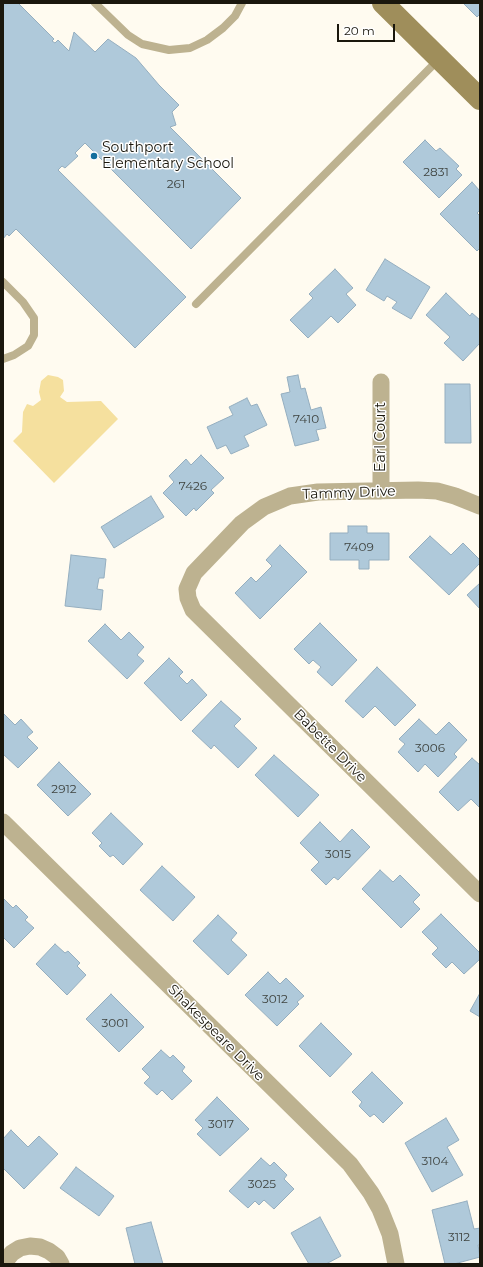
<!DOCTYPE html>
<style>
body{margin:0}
#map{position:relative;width:483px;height:1267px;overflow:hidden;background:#fffbf0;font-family:Montserrat,sans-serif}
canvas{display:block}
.frame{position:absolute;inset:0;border:4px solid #1a170d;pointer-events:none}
.scale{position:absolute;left:337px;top:24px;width:58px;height:18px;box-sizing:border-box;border:2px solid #1a170d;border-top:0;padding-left:5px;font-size:12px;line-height:14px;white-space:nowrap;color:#1a170d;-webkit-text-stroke:3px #fff;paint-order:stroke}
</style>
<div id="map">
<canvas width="483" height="1267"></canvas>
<div class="frame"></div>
<div class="scale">20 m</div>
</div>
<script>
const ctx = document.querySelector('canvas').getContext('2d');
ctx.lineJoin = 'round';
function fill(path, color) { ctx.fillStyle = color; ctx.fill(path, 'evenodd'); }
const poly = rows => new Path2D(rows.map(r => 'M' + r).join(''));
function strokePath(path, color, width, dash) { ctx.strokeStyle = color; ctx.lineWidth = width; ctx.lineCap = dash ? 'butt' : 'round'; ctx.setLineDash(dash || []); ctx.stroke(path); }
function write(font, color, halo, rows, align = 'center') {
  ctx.font = font + ' Montserrat,sans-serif'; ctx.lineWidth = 3; ctx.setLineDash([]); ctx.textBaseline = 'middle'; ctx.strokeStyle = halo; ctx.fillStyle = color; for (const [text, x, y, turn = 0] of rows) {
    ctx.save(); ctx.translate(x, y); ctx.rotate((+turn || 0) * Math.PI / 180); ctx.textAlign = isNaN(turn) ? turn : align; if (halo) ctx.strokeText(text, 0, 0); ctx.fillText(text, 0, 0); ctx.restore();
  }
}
const green = poly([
 [48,375,58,377,63,380,64,391,60,397,67,402,101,401,118,419,54,483,13,441,22,432,23,412,27,404,33,406,41,400,39,392,41,381]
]);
const building = poly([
 [3,3,18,3,54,39,52,41,55,43,58,40,69,51,74,32,95,52,108,39,136,58,159,85,179,105,172,112,176,125,170,127,241,198,191,249,85,143,75,153,78,156,65,168,62,166,58,170,186,297,135,348,16,229,9,236,7,234,3,239,3,3],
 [463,3,480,3,480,14,477,17,463,3],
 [425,140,436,151,440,148,459,166,456,169,462,175,439,198,403,162,425,140],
 [472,182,480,191,480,210,477,213,480,216,480,248,477,251,440,214,472,182],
 [385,259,430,287,411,319,392,308,397,302,387,296,384,301,366,290,385,259],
 [335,269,353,288,346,294,356,305,338,323,331,316,308,338,290,320,313,298,309,294,335,269],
 [446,293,470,316,472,313,480,320,480,343,463,361,444,343,450,337,426,315,446,293],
 [298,375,301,389,305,388,311,410,321,407,326,428,316,430,319,440,295,446,281,394,290,392,287,377,298,375],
 [445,384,470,384,471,443,445,443,445,384],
 [247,398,251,406,257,404,267,425,244,436,249,446,231,454,226,445,217,449,207,427,233,415,229,407,247,398],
 [201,455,224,478,211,490,214,493,196,511,194,508,186,516,163,493,174,482,169,476,186,459,191,465,201,455],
 [151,496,164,517,114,548,101,527,151,496],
 [348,526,367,526,367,533,389,533,389,560,369,560,369,569,359,569,359,560,330,560,330,533,348,533,348,526],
 [430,536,451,555,463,543,480,560,480,563,449,595,409,557,430,536],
 [280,545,307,572,260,619,235,593,251,577,256,582,272,566,266,560,280,545],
 [71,555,106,559,104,578,99,578,97,589,103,590,101,610,65,606,71,555],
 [480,583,480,609,467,595,480,583],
 [320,623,357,660,332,686,317,672,321,667,313,660,309,664,294,649,320,623],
 [105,624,121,640,129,632,144,647,137,655,144,661,127,679,88,641,105,624],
 [169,658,183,672,179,676,187,684,192,679,207,695,181,721,144,683,169,658],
 [377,667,416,705,395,726,375,706,363,718,345,701,377,667],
 [221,701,241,719,234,726,257,748,238,768,214,745,211,749,192,731,221,701],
 [3,713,15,725,21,719,33,732,27,737,38,748,18,768,3,754,3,713],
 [419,719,436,735,449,722,467,740,454,754,457,757,438,777,425,764,418,772,398,752,405,744,399,739,419,719],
 [274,755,319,795,298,817,255,775,274,755],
 [472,758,480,765,480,808,471,799,458,811,439,792,472,758],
 [59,762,91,794,68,816,37,785,59,762],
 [111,813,143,844,123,865,113,855,110,857,99,846,102,843,92,833,111,813],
 [320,822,340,842,352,829,370,847,338,880,334,877,326,885,311,870,319,862,300,843,320,822],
 [162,866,195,897,173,921,140,890,162,866],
 [380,870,393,882,400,875,420,895,413,902,420,909,401,928,362,889,380,870],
 [3,898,13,908,16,905,28,917,25,920,34,928,14,948,3,937,3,898],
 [441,914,480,953,480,959,464,974,452,962,446,968,432,954,438,948,422,932,441,914],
 [218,915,237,933,231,940,247,955,228,975,193,941,218,915],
 [55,944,65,953,68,951,80,963,77,966,86,975,67,995,36,964,55,944],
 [268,972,280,984,286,978,304,996,297,1002,299,1004,277,1026,245,995,268,972],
 [480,993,480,1017,470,1011,480,993],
 [111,994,144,1027,119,1052,86,1019,111,994],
 [321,1023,352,1054,330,1077,299,1046,321,1023],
 [161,1050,170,1058,173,1055,185,1067,182,1071,192,1081,172,1100,162,1090,157,1095,144,1083,150,1077,142,1069,161,1050],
 [372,1072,403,1103,383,1123,374,1114,370,1117,359,1106,362,1102,352,1092,372,1072],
 [217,1097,249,1129,220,1156,197,1134,203,1128,195,1120,217,1097],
 [446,1118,459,1140,447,1147,463,1175,432,1192,405,1143,446,1118],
 [11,1130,28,1147,39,1136,58,1154,24,1189,3,1168,3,1139,11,1130],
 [261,1158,270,1166,274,1162,287,1175,284,1179,294,1189,274,1209,264,1200,259,1205,255,1201,248,1208,229,1191,261,1158],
 [76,1167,114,1196,99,1216,60,1188,76,1167],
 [467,1201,474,1229,480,1228,480,1245,478,1245,480,1257,454,1264,445,1264,432,1210,467,1201],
 [320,1217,341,1256,326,1264,309,1264,291,1233,320,1217],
 [151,1222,163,1264,135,1264,126,1228,151,1222]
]);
const lane = poly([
 [95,3,128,35,142,44,169,50,190,48,207,40,223,28,235,16,242,3],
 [3,282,23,302,34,318,34,335,28,346,14,355,3,359],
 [196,304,439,59]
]);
const street = poly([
 [381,491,381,382],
 [480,506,455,496,437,491,418,490,318,492,290,496,264,507,242,523,194,573,187,589,188,598,193,610,480,894],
 [3,822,350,1164,371,1193,380,1209,390,1234,396,1264],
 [3,1264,12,1253,20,1248,30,1246,40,1247,49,1251,57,1257,61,1264]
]);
const secondary = poly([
 [383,3,480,99]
]);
const markers = [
 [94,156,4,"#136e9d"]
];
const numberNames = [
 ["2831",436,172],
 ["261",176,184],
 ["7410",306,419],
 ["7426",193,486],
 ["7409",359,547],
 ["3006",430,748],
 ["2912",64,789],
 ["3015",338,854],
 ["3012",275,999],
 ["3001",115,1023],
 ["3017",221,1124],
 ["3104",435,1161],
 ["3025",262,1184],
 ["3112",459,1237]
];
const poiNames = [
 ["Southport",102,148],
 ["Elementary School",102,164]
];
const streetNames = [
 ["Earl Court",381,437,-90],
 ["Tammy Drive",349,493,-2],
 ["Babette Drive",330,746,45],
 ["Shakespeare Drive",216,1033,45]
];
fill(green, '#f5e09e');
fill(building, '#afc9da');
strokePath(building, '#95aebf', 1);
strokePath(lane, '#bdb290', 8);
strokePath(street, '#bdb290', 17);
strokePath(secondary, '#9f8e5b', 22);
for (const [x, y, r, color] of markers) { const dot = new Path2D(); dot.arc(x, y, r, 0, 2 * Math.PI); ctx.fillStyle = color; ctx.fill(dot); strokePath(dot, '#fff', 1.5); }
write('12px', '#3f4440', null, numberNames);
write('14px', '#1a170d', '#fff', poiNames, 'left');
write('14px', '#1a170d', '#fff', streetNames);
</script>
